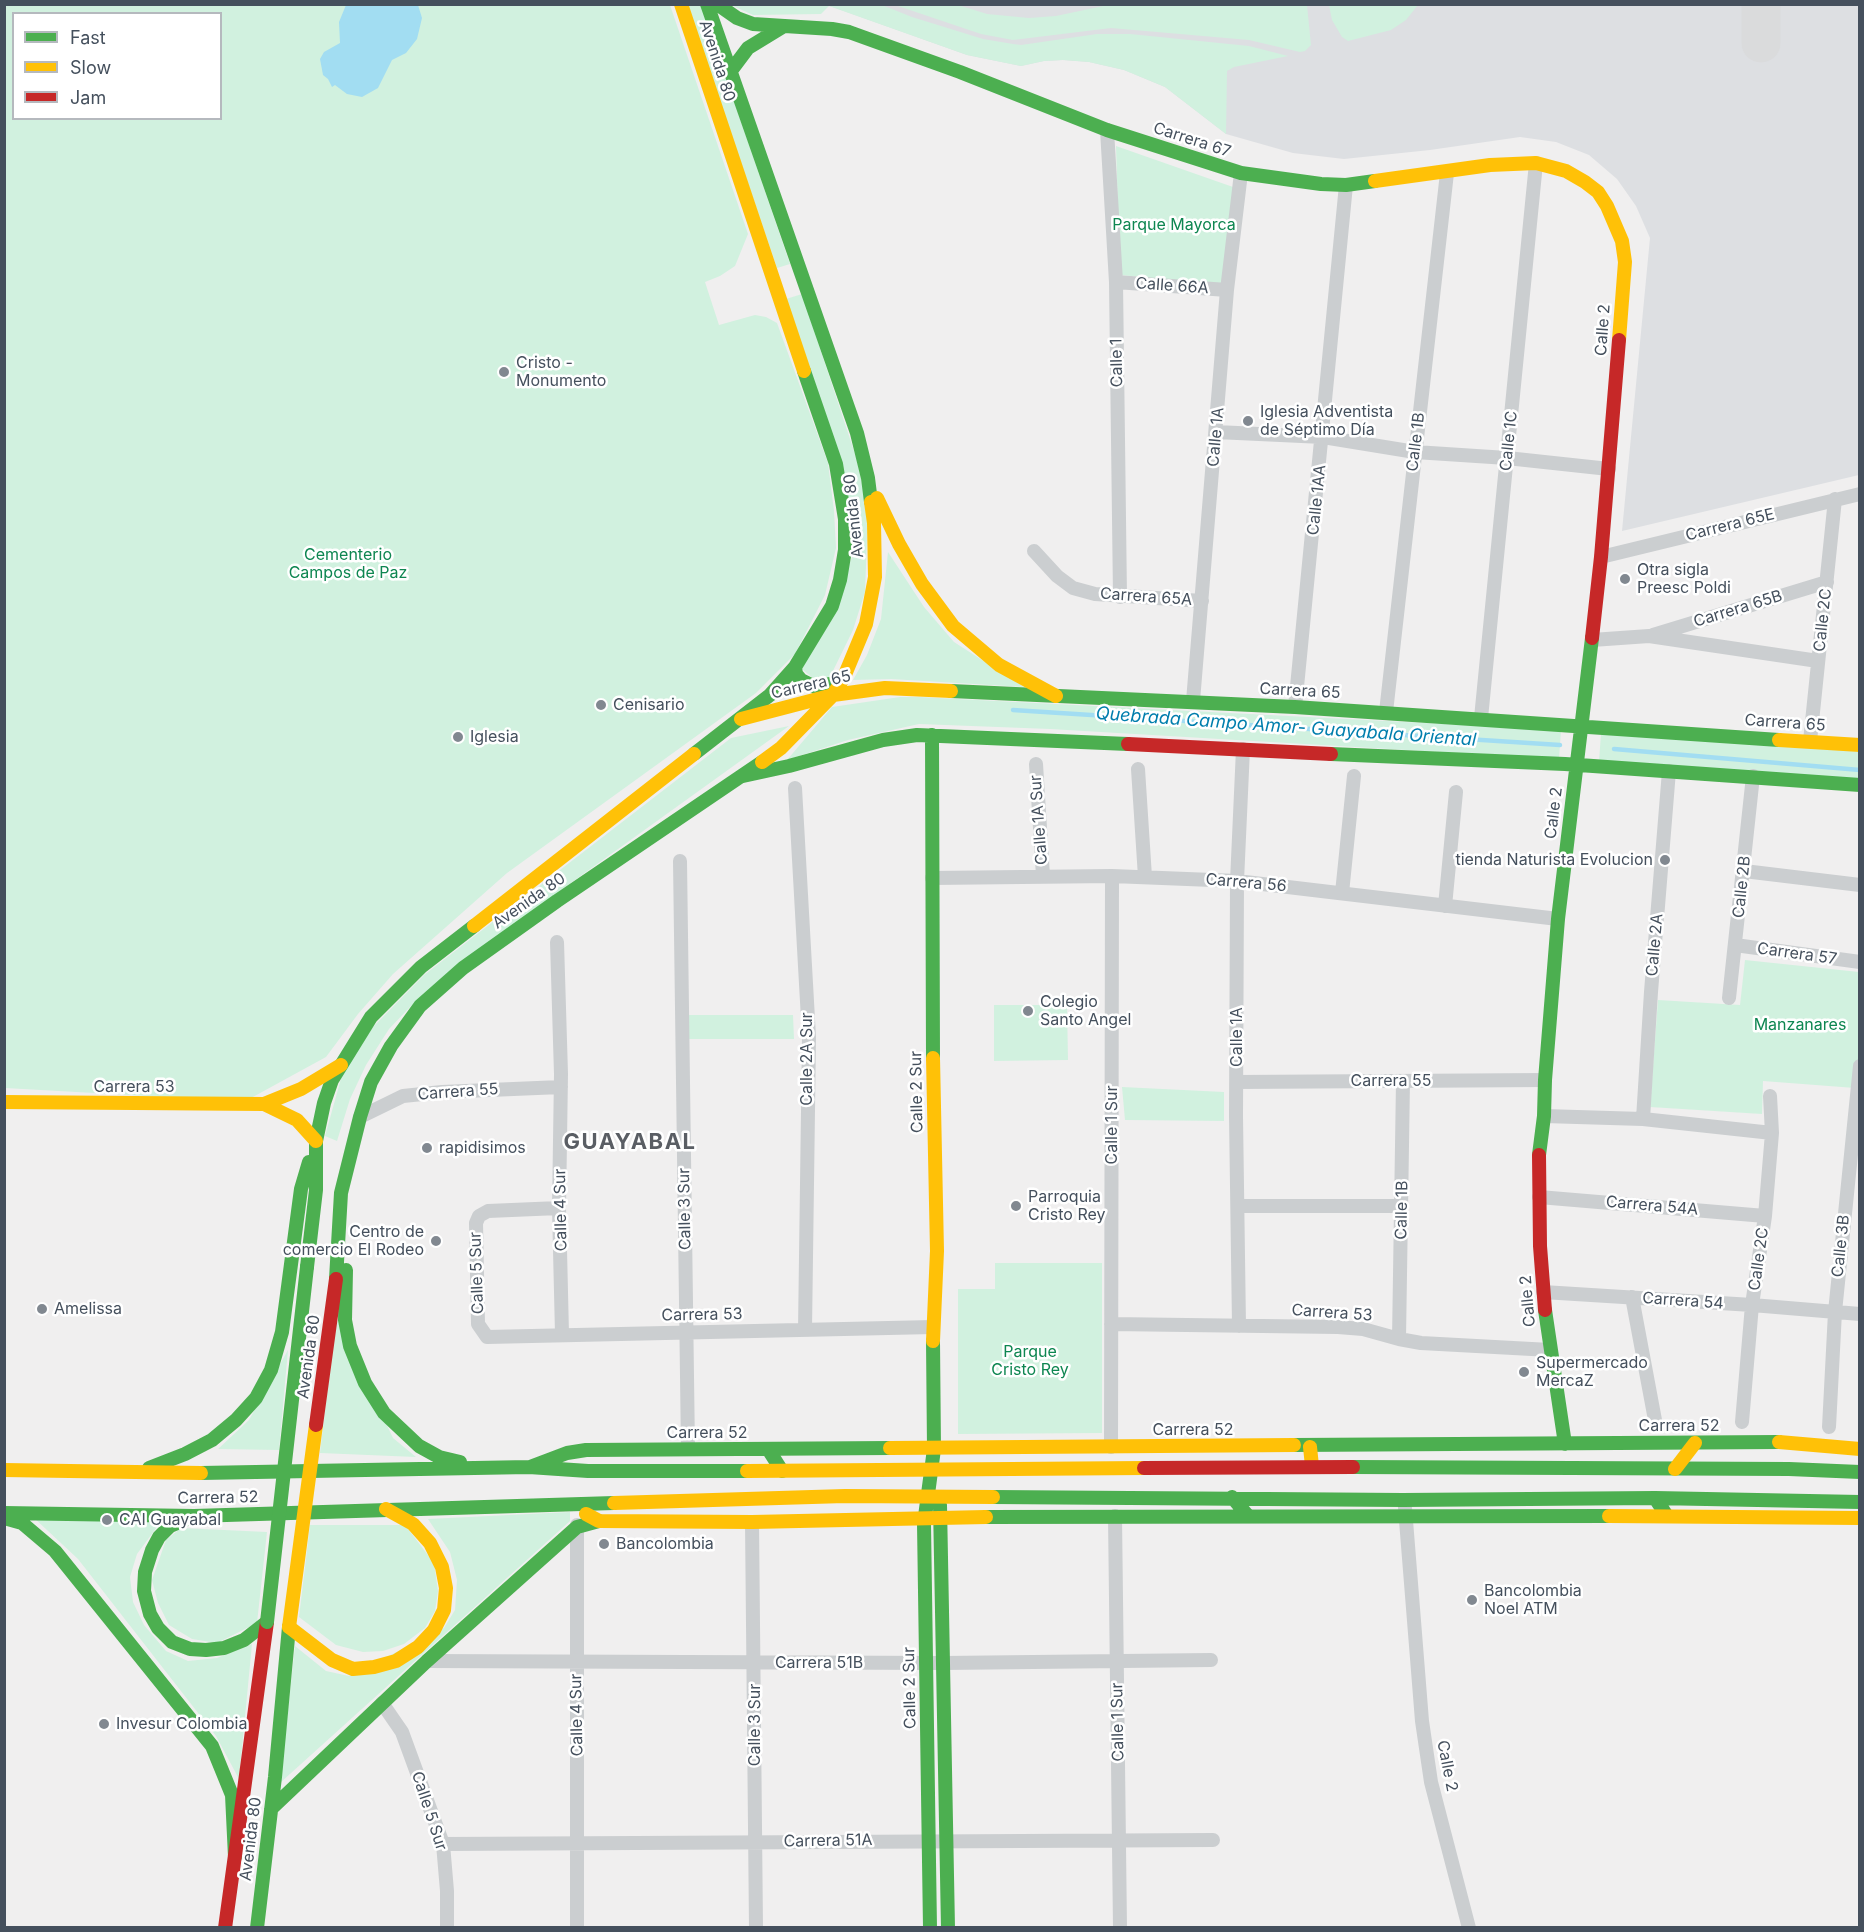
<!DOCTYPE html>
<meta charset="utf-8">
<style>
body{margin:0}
#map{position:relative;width:1864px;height:1932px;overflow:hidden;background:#f0efef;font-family:Inter,sans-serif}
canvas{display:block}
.frame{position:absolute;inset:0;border:6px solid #45505d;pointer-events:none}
.legend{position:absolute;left:12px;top:12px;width:210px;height:108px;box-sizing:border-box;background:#fff;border:2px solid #b5b9be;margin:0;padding:8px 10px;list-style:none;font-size:18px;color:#45505d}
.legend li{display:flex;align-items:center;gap:12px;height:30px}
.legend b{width:30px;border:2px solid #b5b9be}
</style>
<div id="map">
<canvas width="1864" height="1932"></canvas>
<div class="frame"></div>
<ul class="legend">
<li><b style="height:8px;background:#4caf50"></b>Fast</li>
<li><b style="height:8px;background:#ffc107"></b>Slow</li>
<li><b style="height:8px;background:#c62828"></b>Jam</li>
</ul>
</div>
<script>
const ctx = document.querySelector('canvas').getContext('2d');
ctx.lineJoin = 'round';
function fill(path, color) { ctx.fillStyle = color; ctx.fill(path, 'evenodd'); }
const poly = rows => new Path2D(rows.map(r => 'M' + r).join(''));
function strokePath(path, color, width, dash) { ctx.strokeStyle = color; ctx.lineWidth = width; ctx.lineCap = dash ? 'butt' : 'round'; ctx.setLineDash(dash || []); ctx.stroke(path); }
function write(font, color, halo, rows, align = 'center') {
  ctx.font = font + ' Inter,sans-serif'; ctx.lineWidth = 5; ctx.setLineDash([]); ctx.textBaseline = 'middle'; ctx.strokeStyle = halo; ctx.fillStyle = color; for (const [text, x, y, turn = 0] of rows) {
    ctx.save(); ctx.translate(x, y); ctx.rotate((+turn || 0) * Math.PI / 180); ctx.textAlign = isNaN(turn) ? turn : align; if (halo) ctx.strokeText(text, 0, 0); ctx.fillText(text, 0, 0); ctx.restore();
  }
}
const airport = poly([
 [827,5,1859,5,1859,475,1622,531,1650,238,1636,206,1617,179,1589,155,1556,142,1520,137,1430,150,1344,159,1293,153,1226,134,1165,87,1124,70,1089,62,1063,60,1044,61,1021,66,967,55]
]);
const green = poly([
 [4,5,670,5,748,234,735,266,720,276,705,282,719,325,755,315,766,317,777,323,828,463,834,511,836,548,825,595,795,654,756,693,507,873,393,974,358,1014,326,1057,251,1098,220,1100,5,1088],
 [14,14,220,14,220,118,14,118],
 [687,5,701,5,790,264,777,268],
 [731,5,882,5,912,17,983,39,1013,44,1021,45,1097,34,1130,34,1249,46,1288,56,1234,67,1227,71,1226,134,1165,87,1124,70,1089,62,1063,60,1044,61,1021,66,967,55,829,6,821,14,753,15],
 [1108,5,1307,5,1311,45,1305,51,1300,52,1249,40,1111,28,1013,40,981,34,895,5,958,5,987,14,1029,18,1056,16],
 [1329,5,1329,4,1418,5,1406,20,1391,30,1348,41,1342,37,1332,20],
 [1116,146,1233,187,1225,285,1120,275],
 [802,294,857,460,868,512,865,592,853,630,830,677,814,679,802,669,854,553,786,299],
 [888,552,924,607,954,642,1024,687,891,679,853,680,867,655,881,619],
 [900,697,919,697,1561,730,1559,759,1050,729,919,724,848,740,787,760,832,707],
 [789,726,461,962,411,1006,389,1029,366,1065,350,1099,337,1141,325,1136,342,1075,372,1028,424,975,731,738],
 [1601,734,1859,751,1859,779,1599,761],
 [1745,960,1859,972,1860,1042,1855,1088,1763,1081,1762,1114,1650,1107,1658,1000,1740,1005],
 [994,1005,1067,1005,1068,1060,994,1061],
 [689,1015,793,1015,794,1039,689,1039],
 [1122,1087,1224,1092,1224,1121,1125,1120],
 [995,1263,1102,1263,1102,1433,958,1434,958,1289,995,1289],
 [336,1318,393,1438,416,1457,320,1453],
 [288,1350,279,1450,218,1449,249,1420],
 [570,1512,570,1521,280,1783,295,1646,326,1671,349,1676,444,1628,455,1610,457,1580,450,1552,428,1519],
 [32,1516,160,1523,137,1554,130,1577,133,1602,144,1625,166,1651,188,1661,217,1658,252,1644,239,1779,216,1736,78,1559],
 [310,1525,405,1525,434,1563,438,1591,435,1611,425,1628,404,1644,383,1651,363,1652,336,1645,299,1617],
 [181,1528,267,1532,257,1623,217,1643,192,1639,169,1625,158,1603,152,1580,166,1540]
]);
const water = poly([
 [418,5,422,18,417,39,406,53,392,60,378,88,362,97,347,94,335,85,332,87,328,79,323,75,320,59,324,52,340,43,339,22,346,5]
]);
const stream = poly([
 [1013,710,1560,745],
 [1614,749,1860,770]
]);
const taxiway = poly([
 [1761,4,1761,43]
]);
const street = poly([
 [1107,130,1116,282,1120,597],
 [1116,282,1227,290],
 [1216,432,1323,437,1415,452,1507,458,1609,469],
 [1034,551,1057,576,1073,588,1095,594,1202,601],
 [1601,557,1860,494],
 [1653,635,1827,582],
 [1592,640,1649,636,1818,661],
 [1193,701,1227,290,1241,173],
 [1295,707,1346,185],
 [1386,712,1447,173],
 [1481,718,1536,163],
 [1810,741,1835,499],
 [1036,764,1043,876],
 [1138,769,1145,877],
 [795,788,809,1037,805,1330],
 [680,861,688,1449],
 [1744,871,1860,885],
 [932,878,1112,876,1237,881,1558,919],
 [1342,893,1354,776],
 [1445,906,1456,792],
 [557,942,561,1074,559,1208,562,1334],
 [1735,945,1860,962],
 [1729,998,1753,776],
 [1237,1082,1545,1080],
 [1544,1116,1643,1119,1772,1133],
 [360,1117,403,1096,442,1092,561,1087],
 [1643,1119,1651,992,1669,771],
 [1539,1197,1765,1216],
 [1239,1206,1402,1206],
 [559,1208,488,1211,479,1216,476,1223,478,1324,487,1337,933,1327],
 [1543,1292,1752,1305,1860,1314],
 [1632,1297,1655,1420],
 [1111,1324,1338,1327,1363,1329,1399,1339,1421,1343,1550,1350],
 [1239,1326,1236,1116,1237,881,1243,749],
 [1399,1339,1403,1081],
 [1742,1422,1752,1305,1765,1216,1772,1133,1770,1096],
 [1829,1427,1835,1312,1860,1066],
 [1111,1447,1112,876],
 [1405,1508,1422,1721,1431,1782,1469,1928],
 [1115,1516,1120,1928],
 [752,1522,756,1928],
 [577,1525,577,1928],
 [427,1661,944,1663,1211,1660],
 [382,1703,402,1732,443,1844,447,1891,447,1928],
 [443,1844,1213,1840]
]);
const fast = poly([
 [707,4,857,433,868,478,871,502],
 [717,4,737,18,753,24,832,29,849,32,960,72,1107,130,1241,173,1321,184,1346,185,1375,181],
 [730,72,748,48,784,26],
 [795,667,796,674,801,680,815,687,834,683,844,677],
 [951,691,1295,707,1779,740],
 [932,735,933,1058],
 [694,754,770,695,795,667,832,606,840,580,845,550,845,519,836,464,804,371],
 [1331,754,1565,764,1860,785],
 [743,776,789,766,883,740,917,735,1128,744],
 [1539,1155,1544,1116,1545,1080,1558,919,1592,638],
 [307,1267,316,1190,316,1141,324,1103,332,1080,371,1017,421,967,474,926],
 [346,1270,345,1320,350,1346,365,1383,384,1413,419,1446,439,1457,460,1462],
 [336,1279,341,1193,360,1117,371,1082,391,1046,420,1006,463,968,557,901,762,762],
 [1545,1310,1565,1444],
 [1294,1445,1779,1442],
 [768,1449,782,1471],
 [530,1467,567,1453,586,1450,890,1448],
 [1353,1467,1789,1469,1860,1472],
 [149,1468,185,1454,212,1440,236,1420,256,1398,271,1370,282,1332,301,1189,309,1162],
 [201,1473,529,1467,588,1471,747,1471],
 [993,1497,1403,1500,1655,1498,1860,1502],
 [1232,1497,1248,1516],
 [1655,1498,1667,1516],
 [940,1505,948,1928],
 [4,1513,194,1516,614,1503],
 [986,1517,1609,1516],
 [4,1518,22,1523,55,1551,212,1746,232,1795,235,1857],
 [189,1518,170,1526,159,1537,152,1550,145,1572,144,1591,150,1614,158,1628,172,1642,190,1649,206,1650,224,1648,244,1640,267,1622],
 [271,1809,427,1661,577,1527,599,1521],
 [257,1928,275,1777,289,1627],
 [930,1928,924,1524,934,1449,933,1341]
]);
const slow = poly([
 [681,4,804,371],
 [1375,181,1490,165,1536,163,1566,171,1585,182,1598,192,1607,206,1622,241,1625,262,1619,340],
 [877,498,899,544,922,584,953,626,999,665,1056,696],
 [741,719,833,695,885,688,951,691],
 [1779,740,1860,745],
 [762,762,781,748,833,695,844,677,866,624,875,577,874,523,871,502],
 [474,926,694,754],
 [4,1102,264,1104,297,1120,316,1141],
 [264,1104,301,1089,341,1065],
 [933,1341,937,1251,933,1058],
 [1779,1442,1860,1449],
 [1310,1447,1312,1466],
 [890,1448,1294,1445],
 [1675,1469,1695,1443],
 [4,1470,201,1473],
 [747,1471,1144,1468],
 [614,1503,845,1496,993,1497],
 [586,1514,599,1521,752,1522,986,1517],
 [1609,1516,1860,1518],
 [289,1627,332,1660,353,1669,374,1667,396,1661,418,1647,434,1630,444,1610,446,1588,442,1567,430,1543,413,1524,386,1509]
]);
const jam = poly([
 [1592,638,1601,557,1619,340],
 [1128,744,1331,754],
 [1539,1155,1540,1246,1545,1310],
 [1144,1468,1353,1467],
 [225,1928,267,1622]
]);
const fastBridge = poly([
 [267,1622,307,1267]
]);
const slowBridge = poly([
 [289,1627,316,1425]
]);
const jamBridge = poly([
 [316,1425,336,1279]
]);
const markers = [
 [504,372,6,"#818890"],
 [1248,421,6,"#818890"],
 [1625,579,6,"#818890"],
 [601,705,6,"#818890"],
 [458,737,6,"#818890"],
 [1665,860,6,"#818890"],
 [1028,1011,6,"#818890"],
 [427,1148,6,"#818890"],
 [1016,1206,6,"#818890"],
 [436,1241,6,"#818890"],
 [42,1309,6,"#818890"],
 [1524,1372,6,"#818890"],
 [107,1520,6,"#818890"],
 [604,1544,6,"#818890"],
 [1472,1600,6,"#818890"],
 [104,1724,6,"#818890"]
];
const streetNames = [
 ["Avenida 80",717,61,72],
 ["Carrera 67",1192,140,18],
 ["Calle 66A",1172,286,4],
 ["Calle 2",1603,330,-86],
 ["Calle 1",1117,363,-91],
 ["Calle 1A",1216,437,-85],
 ["Calle 1C",1509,441,-84],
 ["Calle 1B",1416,442,-83],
 ["Calle 1AA",1317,500,-84],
 ["Avenida 80",854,516,-96],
 ["Carrera 65E",1730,525,-14],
 ["Carrera 65A",1146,597,4],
 ["Carrera 65B",1738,609,-17],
 ["Calle 2C",1823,620,-84],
 ["Carrera 65",811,685,-13],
 ["Carrera 65",1300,691,3],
 ["Carrera 65",1785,723,4],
 ["Calle 2",1554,813,-83],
 ["Calle 1A Sur",1039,820,-94],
 ["Carrera 56",1246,883,5],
 ["Calle 2B",1742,887,-84],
 ["Avenida 80",529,901,-35],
 ["Calle 2A",1655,945,-85],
 ["Carrera 57",1797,954,8],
 ["Calle 1A",1237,1037,-90],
 ["Calle 2A Sur",807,1059,-90],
 ["Carrera 55",1391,1081],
 ["Carrera 53",134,1087],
 ["Carrera 55",458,1092,-4],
 ["Calle 2 Sur",917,1092,-91],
 ["Calle 1 Sur",1112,1125,-90],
 ["Carrera 54A",1652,1206,5],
 ["Calle 3 Sur",685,1209,-91],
 ["Calle 4 Sur",561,1210,-91],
 ["Calle 1B",1402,1210,-89],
 ["Calle 3B",1841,1246,-84],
 ["Calle 2C",1759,1259,-82],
 ["Calle 5 Sur",477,1273,-92],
 ["Calle 2",1528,1301,-95],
 ["Carrera 54",1683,1301,4],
 ["Carrera 53",1332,1313,4],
 ["Carrera 53",702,1315,-1],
 ["Avenida 80",309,1357,-82],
 ["Carrera 52",1679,1426],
 ["Carrera 52",1193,1430],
 ["Carrera 52",707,1433],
 ["Carrera 52",218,1498,-1],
 ["Carrera 51B",819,1663],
 ["Calle 2 Sur",910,1688,-91],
 ["Calle 4 Sur",577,1715,-91],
 ["Calle 1 Sur",1118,1722,-91],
 ["Calle 3 Sur",755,1725,-90],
 ["Calle 2",1447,1766,79],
 ["Calle 5 Sur",429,1811,72],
 ["Avenida 80",251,1839,-83],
 ["Carrera 51A",828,1841,-1]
];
const parkNames = [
 ["Parque Mayorca",1174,225],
 ["Cementerio",348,555],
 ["Campos de Paz",348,573],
 ["Manzanares",1800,1025],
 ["Parque",1030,1352],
 ["Cristo Rey",1030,1370]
];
const poiNames = [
 ["Cristo -",516,363],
 ["Monumento",516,381],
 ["Iglesia Adventista",1260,412],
 ["de Séptimo Día",1260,430],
 ["Otra sigla",1637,570],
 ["Preesc Poldi",1637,588],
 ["Cenisario",613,705],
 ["Iglesia",470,737],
 ["tienda Naturista Evolucion",1653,860,"right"],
 ["Colegio",1040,1002],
 ["Santo Angel",1040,1020],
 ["rapidisimos",439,1148],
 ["Parroquia",1028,1197],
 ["Cristo Rey",1028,1215],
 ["Centro de",424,1232,"right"],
 ["comercio El Rodeo",424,1250,"right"],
 ["Amelissa",54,1309],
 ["Supermercado",1536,1363],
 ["MercaZ",1536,1381],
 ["CAI Guayabal",119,1520],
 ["Bancolombia",616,1544],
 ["Bancolombia",1484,1591],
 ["Noel ATM",1484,1609],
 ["Invesur Colombia",116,1724]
];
const waterNames = [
 ["Quebrada Campo Amor- Guayabala Oriental",1286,727,4]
];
const districtNames = [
 ["GUAYABAL",630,1142]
];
fill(airport, '#dddfe2');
fill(green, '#d1f1df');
fill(water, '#a2ddf2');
strokePath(stream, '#a2ddf2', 4.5);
strokePath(taxiway, '#dadbdc', 39);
strokePath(street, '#cbced0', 14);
strokePath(fast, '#4caf50', 14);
strokePath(slow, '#ffc107', 14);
strokePath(jam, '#c62828', 14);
strokePath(fastBridge, '#4caf50', 14);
strokePath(slowBridge, '#ffc107', 14);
strokePath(jamBridge, '#c62828', 14);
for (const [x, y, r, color] of markers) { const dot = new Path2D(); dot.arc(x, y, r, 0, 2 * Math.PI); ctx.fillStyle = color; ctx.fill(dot); strokePath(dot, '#fff', 2); }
write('16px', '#45505d', '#fff', streetNames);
write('16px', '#0e8651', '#fff', parkNames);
write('16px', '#45505d', '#fff', poiNames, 'left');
write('italic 18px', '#017ead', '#fff', waterNames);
ctx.letterSpacing = '1.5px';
write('bold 22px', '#5a5e64', '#fff', districtNames);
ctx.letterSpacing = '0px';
</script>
